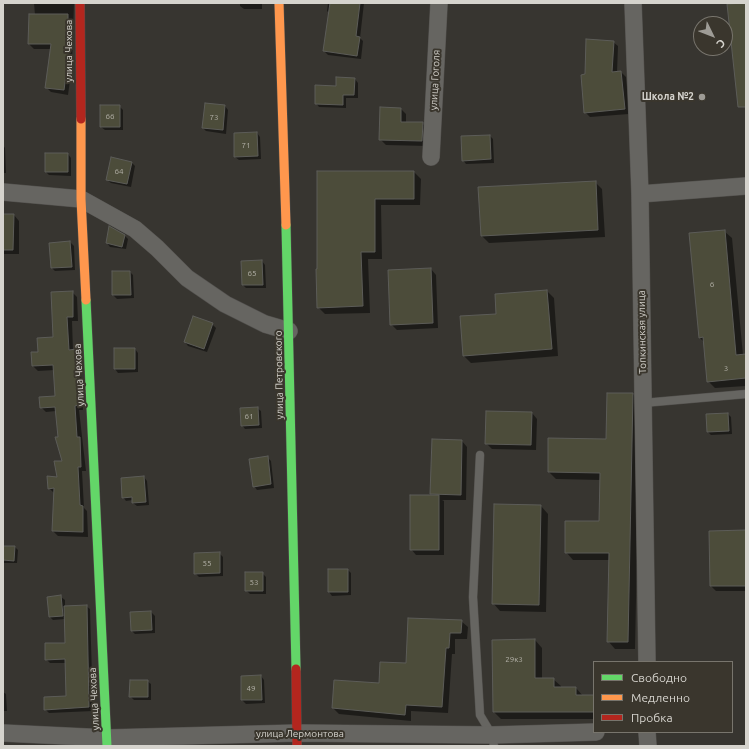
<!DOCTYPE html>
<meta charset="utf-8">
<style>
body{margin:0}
#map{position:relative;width:749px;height:749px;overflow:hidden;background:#373530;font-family:Ubuntu,sans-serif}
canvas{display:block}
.frame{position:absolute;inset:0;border:4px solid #d5d3cd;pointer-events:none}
.legend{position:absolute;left:593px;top:661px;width:140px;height:72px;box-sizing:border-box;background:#3a362d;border:1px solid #78756d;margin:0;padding:5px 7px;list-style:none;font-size:12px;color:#d5d3cd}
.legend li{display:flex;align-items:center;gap:8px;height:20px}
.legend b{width:20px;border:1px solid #78756d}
.north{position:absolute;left:693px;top:16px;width:40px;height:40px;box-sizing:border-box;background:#3a362d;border:1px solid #78756d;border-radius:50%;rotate:133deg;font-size:11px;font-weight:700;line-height:16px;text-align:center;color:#d5d3cd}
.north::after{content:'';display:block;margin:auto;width:14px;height:18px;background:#9e9c96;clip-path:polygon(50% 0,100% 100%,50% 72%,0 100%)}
</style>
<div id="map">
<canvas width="749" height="749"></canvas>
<div class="frame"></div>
<ul class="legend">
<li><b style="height:5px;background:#63d668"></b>Свободно</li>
<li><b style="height:5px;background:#ff974d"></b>Медленно</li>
<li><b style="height:5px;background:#b3261e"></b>Пробка</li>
</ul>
<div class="north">С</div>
</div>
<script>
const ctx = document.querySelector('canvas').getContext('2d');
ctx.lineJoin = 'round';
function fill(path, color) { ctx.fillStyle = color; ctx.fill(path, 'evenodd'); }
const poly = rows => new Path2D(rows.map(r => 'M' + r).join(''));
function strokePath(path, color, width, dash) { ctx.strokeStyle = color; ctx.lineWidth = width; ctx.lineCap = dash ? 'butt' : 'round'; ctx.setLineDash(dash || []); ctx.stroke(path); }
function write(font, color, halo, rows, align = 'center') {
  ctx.font = font + ' Ubuntu,sans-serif'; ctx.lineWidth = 4; ctx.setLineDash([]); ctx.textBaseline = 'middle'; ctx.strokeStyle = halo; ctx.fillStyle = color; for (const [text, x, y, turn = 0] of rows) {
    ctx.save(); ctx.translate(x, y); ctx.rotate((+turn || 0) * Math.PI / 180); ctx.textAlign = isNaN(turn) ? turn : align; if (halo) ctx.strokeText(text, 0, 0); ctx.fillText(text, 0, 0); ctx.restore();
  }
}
const shadow = poly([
 [34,3,74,3,72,66,68,95,51,92,46,87,51,49,34,49,29,44,35,15],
 [240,3,262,3,262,9,244,9,240,6],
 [328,3,364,3,360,38,363,41,361,59,328,55,324,51,329,13,327,11],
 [602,3,616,3,616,4],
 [613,42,618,46,617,73,621,72,626,77,629,114,590,117,585,112,586,75],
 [355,79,358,83,358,98,346,98,346,108,319,107,316,103,337,87],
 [119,106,123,110,123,130,105,130,101,127],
 [225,106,228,110,226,134,206,131,203,128],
 [401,109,406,114,406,123,422,123,428,129,427,146,386,145,380,139],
 [257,133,260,137,261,159,239,160,235,157],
 [490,136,493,139,494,163,466,164,463,160],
 [3,145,5,148,6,173,3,173],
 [68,154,71,158,71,176,49,175,46,172],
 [131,162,135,166,131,187,111,183,107,180],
 [318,172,414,172,421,179,420,205,381,205,382,259,368,259,370,313,325,314,318,307],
 [595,182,602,189,605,237,489,243,482,236],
 [3,215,14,215,19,221,19,254,3,254],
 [724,231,732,238,743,355,746,355,746,386,715,388,708,381,704,342,699,337],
 [124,235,128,239,126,249,110,247,107,243],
 [70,242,74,246,75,270,55,271,52,268,50,243],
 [262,261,265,265,266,288,246,288,243,285],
 [431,269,436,275,438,328,397,330,391,324],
 [113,272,130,272,133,275,134,298,117,299,113,295],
 [547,291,554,298,558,356,471,363,464,356,497,314],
 [72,292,77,297,78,321,72,321,73,351,75,350,80,355,83,410,79,410,86,471,82,471,84,508,87,511,88,537,58,536,53,531,55,494,49,488,58,478,63,462,56,411,46,412,41,407,56,397,55,370,38,371,33,366,39,353,54,338],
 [212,324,216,328,207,352,188,346,185,342],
 [135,349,138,353,138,372,118,373,115,369],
 [633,394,640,402,635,649,615,649,608,641,609,560,573,560,566,552,600,522,600,480,556,479,549,472,607,440],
 [257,408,261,411,262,428,245,429,242,425],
 [532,413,537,419,536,450,492,449,486,443],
 [728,414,731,417,732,434,711,435,708,432],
 [462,441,467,447,466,500,442,500,444,501,444,555,416,555,411,549,433,496,431,494],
 [267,457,271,461,274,488,257,490,254,486],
 [144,477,147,481,149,505,137,506,133,503,133,500,126,501,123,497],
 [495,505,541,506,548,514,546,612,500,611,493,603],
 [746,531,746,591,716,591,711,586],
 [3,547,15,547,18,550,17,563,3,563],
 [219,553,223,557,223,576,199,577,195,573],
 [348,570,351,573,351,595,332,596,329,592],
 [262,573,266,577,266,594,250,594,246,590],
 [61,597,65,600,65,607,86,606,90,609,93,711,49,713,45,709,67,697,66,663,50,663,46,659,66,644,65,619,53,620,50,617],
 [151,612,155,616,155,633,135,634,132,631],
 [461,621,468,627,467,639,455,639,455,654,452,654,448,713,411,711,411,721,339,714,333,708,380,684,407,664],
 [535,640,542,648,542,679,553,679,561,686,561,688,576,688,583,696,594,696,594,719,501,719,494,712],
 [261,676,264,680,265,703,246,704,242,700],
 [147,681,151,684,151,700,134,700,130,696],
 [3,692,6,694,7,711,3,711]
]);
const building = poly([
 [330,3,360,3,356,36,360,37,357,56,323,51,330,3],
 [746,3,746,107,738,107,727,4,746,3],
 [29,14,68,14,68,60,64,90,45,88,51,44,28,44,29,14],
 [586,39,614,41,612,72,621,71,625,109,584,113,581,75,585,74,586,39],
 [336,77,355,78,354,95,343,95,343,105,315,104,315,85,336,86,336,77],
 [205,103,225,105,223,130,202,128,205,103],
 [100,105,120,105,120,127,100,127,100,105],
 [380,107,401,108,401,122,423,122,422,141,379,140,380,107],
 [257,132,258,156,234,157,234,133,257,132],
 [490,135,491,159,462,161,461,136,490,135],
 [45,153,68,153,68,172,45,172,45,153],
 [111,157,132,162,127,184,106,180,111,157],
 [317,171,414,171,414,199,375,199,375,252,361,252,363,306,317,308,316,269,317,269,317,171],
 [596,181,598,230,481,236,478,187,596,181],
 [3,214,14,214,13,250,3,250,3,214],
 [109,226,125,235,122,247,106,243,109,226],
 [725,230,736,355,746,354,746,378,707,382,703,337,699,338,689,233,725,230],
 [70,241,72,267,51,268,49,243,70,241],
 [262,260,263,285,242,285,241,261,262,260],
 [431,268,433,323,390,325,388,270,431,268],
 [112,271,130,271,131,295,112,295,112,271],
 [547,290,552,349,463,356,460,316,496,314,495,294,547,290],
 [73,291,73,317,67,317,69,350,76,349,78,405,75,406,77,437,80,437,81,467,78,467,80,505,83,506,83,532,52,531,54,488,48,489,47,476,57,477,54,461,62,461,55,437,58,437,55,407,40,408,39,397,55,396,53,365,32,366,31,352,38,352,37,338,53,337,51,292,73,291],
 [193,316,213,323,204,349,184,342,193,316],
 [114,348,135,348,135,369,114,369,114,348],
 [607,393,633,393,628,642,607,642,609,553,565,553,565,521,599,521,600,473,548,472,548,438,606,439,607,393],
 [258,407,259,425,241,426,240,408,258,407],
 [486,411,532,412,531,445,485,444,486,411],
 [728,413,729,431,707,432,706,414,728,413],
 [432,439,462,440,461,495,430,494,432,439],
 [268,456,271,484,253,487,249,459,268,456],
 [144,476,146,502,132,503,132,497,122,498,121,478,144,476],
 [410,495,439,495,439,550,410,550,410,495],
 [494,504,541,505,539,605,492,604,494,504],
 [746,530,746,586,710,586,709,531,746,530],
 [3,546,15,546,14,561,3,560,3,546],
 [220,552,220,573,194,574,194,553,220,552],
 [328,569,348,569,348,592,328,592,328,569],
 [245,572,263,572,263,591,245,591,245,572],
 [61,595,63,616,49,617,47,597,61,595],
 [87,605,89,707,44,710,44,697,66,696,65,659,45,660,45,643,65,643,64,606,87,605],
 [151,611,152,630,131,631,130,612,151,611],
 [408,618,462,620,461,633,450,633,449,648,446,648,442,707,406,705,405,715,332,708,334,680,379,683,380,662,406,663,408,618],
 [535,639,535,678,554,678,554,687,576,687,576,695,594,695,594,712,493,712,492,640,535,639],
 [261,675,262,700,241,700,241,676,261,675],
 [130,680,148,680,148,697,129,697,130,680]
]);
const lane = poly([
 [643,403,746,394],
 [480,455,473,597,480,715,492,735,494,746]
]);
const street = poly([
 [633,3,640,194,647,662],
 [431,157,439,3],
 [3,192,81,199,135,229,157,248,187,278,225,304,265,324,289,331],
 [640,194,746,186],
 [647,732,648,746],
 [3,733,107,738,297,733,492,735,596,732]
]);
const fast = poly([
 [286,225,296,669],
 [86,300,107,746]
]);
const slow = poly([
 [279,3,286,225],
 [81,119,81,199,86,300]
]);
const jam = poly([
 [80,3,81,119],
 [296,669,297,746]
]);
const markers = [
 [702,97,4,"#9e9c96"]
];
const numberNames = [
 ["66",110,116],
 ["73",214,117],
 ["71",246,145],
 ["64",119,171],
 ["65",252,273],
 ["6",712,284],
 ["3",726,368],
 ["61",249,416],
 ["55",207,563],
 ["53",254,582],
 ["29к3",514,659],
 ["49",251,688]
];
const streetNames = [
 ["улица Чехова",69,51,-90],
 ["улица Гоголя",435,80,-87],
 ["Топкинская улица",642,332,-91],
 ["улица Чехова",79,375,-93],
 ["улица Петровского",279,375,-91],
 ["улица Чехова",94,699,-93],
 ["улица Лермонтова",300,734]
];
const poiNames = [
 ["Школа №2",694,97]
];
fill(shadow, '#0007');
fill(building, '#4c4c3a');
strokePath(building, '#5c5c58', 1);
strokePath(lane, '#52504d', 9);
strokePath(street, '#52504d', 18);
strokePath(fast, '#52504d', 10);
strokePath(slow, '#52504d', 10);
strokePath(jam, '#52504d', 10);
strokePath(lane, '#666561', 8);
strokePath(street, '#666561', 17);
strokePath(fast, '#63d668', 9);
strokePath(slow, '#ff974d', 9);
strokePath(jam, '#b3261e', 9);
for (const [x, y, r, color] of markers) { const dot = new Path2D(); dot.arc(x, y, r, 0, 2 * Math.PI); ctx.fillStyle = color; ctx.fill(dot); strokePath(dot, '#3a362d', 1.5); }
write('8px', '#b3b1a8', null, numberNames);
write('10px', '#d5d3cd', '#3a362d', streetNames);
write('bold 10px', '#d5d3cd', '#3a362d', poiNames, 'right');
</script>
